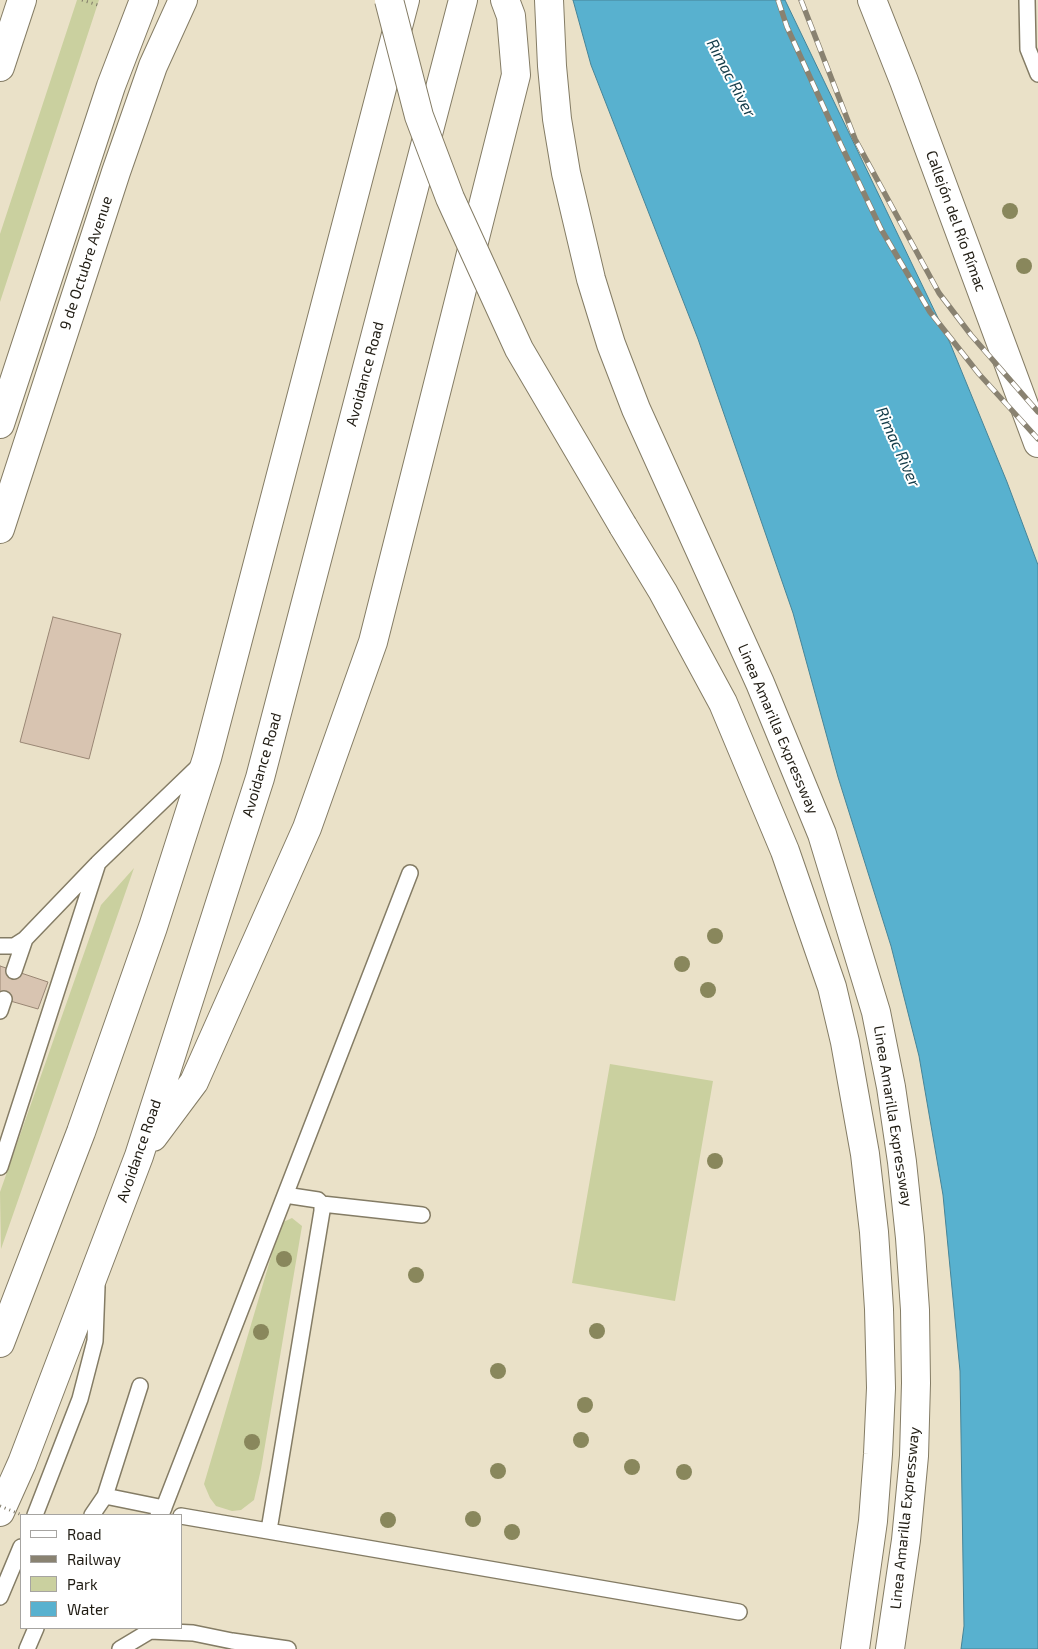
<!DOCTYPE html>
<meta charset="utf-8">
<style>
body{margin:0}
#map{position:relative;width:1038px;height:1649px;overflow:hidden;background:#eae1c8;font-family:"Exo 2",sans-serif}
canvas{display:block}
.legend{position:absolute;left:20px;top:1514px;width:162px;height:115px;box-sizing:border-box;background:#fff;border:1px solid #a6a4a1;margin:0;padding:6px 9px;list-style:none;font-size:15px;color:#201c13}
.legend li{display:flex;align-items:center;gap:10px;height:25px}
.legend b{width:25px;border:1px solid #a6a4a1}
</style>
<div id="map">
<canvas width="1038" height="1649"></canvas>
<ul class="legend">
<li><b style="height:6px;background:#fff"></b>Road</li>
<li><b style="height:6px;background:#898271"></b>Railway</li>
<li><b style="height:14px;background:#cad09f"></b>Park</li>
<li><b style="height:14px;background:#58b1cf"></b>Water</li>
</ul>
</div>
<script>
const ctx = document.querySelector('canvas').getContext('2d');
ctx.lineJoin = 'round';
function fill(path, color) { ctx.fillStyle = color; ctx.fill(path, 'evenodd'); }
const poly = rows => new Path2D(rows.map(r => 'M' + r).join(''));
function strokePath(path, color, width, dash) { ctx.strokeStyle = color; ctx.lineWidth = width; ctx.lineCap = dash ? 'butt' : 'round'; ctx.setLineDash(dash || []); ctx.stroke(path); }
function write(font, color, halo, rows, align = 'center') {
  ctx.font = font + ' "Exo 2",sans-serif'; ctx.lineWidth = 4; ctx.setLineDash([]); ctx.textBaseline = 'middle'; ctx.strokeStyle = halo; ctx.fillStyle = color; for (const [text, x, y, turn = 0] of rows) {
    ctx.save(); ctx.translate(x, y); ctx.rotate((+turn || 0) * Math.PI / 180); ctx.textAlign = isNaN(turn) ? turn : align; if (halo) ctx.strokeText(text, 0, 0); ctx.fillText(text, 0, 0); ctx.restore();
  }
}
const green = poly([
 [77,0,99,0,0,302,0,234],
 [134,868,1,1249,0,1192,101,905],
 [610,1064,713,1081,675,1301,572,1283],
 [292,1218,302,1226,261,1469,254,1500,241,1510,232,1511,216,1506,210,1498,204,1484,281,1223]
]);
const water = poly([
 [573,0,785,0,950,343,1007,482,1038,565,1038,1649,961,1649,964,1626,960,1371,943,1195,919,1056,891,946,838,777,793,613,698,339,591,65,573,0]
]);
const building = poly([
 [53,617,121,634,89,759,20,742,53,617],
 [0,966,48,982,38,1009,0,998,0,966]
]);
const path = poly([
 [82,0,101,6]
]);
const lane = poly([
 [1027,0,1028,49,1038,74],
 [0,946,14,946,25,939,98,863,201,764],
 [14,971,25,939],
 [0,1011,4,999],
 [0,1167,98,863],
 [322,1204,422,1215],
 [140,1386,105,1496,164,1508],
 [35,1515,80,1399,95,1341,97,1287],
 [92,1515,105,1496],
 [158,1515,161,1515,410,873],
 [181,1516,739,1612],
 [269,1530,322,1211,322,1204,318,1200,285,1195],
 [0,1597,21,1547],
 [27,1649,36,1628],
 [120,1649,150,1631,193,1633,232,1641,288,1649]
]);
const street = poly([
 [872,0,904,81,1038,443]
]);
const secondary = poly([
 [0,67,22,0]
]);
const primary = poly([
 [0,424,111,86,144,0],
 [0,529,116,172,153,66,183,0]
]);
const highway = poly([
 [549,0,552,66,557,119,566,173,591,279,611,344,636,409,760,683,822,834,876,1012,891,1087,902,1162,910,1238,915,1310,916,1383,914,1456,906,1540,890,1649],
 [623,526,663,592,723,703,785,851,832,987,845,1042,865,1154,874,1232,879,1309,881,1388,878,1454,873,1521,855,1649],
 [153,1137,194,1082,307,828,373,642,516,75,511,16,505,0],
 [0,1343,81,1132,153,927,207,758,405,0],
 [0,1512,22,1463,139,1156,260,778,463,0]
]);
const rail = poly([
 [778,0,787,27,841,145,881,229,930,312,979,374,1038,439],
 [801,0,855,139,939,293,971,335,1038,412]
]);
const pathBridge = poly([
 [0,1506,22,1515]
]);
const highwayBridge = poly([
 [389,0,419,116,450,198,519,349,623,526]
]);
const trees = [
 [1010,211],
 [1024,266],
 [715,936],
 [682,964],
 [708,990],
 [715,1161],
 [284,1259],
 [416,1275],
 [597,1331],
 [261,1332],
 [498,1371],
 [585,1405],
 [581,1440],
 [252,1442],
 [632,1467],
 [498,1471],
 [684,1472],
 [473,1519],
 [388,1520],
 [512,1532]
];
const streetNames = [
 ["Callejón del Río Rímac",956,221,70],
 ["9 de Octubre Avenue",86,263,-72],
 ["Avoidance Road",365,374,-75],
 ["Linea Amarilla Expressway",778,729,67],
 ["Avoidance Road",262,765,-74],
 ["Linea Amarilla Expressway",893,1116,81],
 ["Avoidance Road",139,1151,-71],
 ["Linea Amarilla Expressway",905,1518,-84]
];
const waterNames = [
 ["Rimac River",731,78,62],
 ["Rimac River",898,447,66]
];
fill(green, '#cad09f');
fill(water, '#58b1cf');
strokePath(water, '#478497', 1);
fill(building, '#d8c4b1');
strokePath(building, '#998674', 1);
strokePath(lane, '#847c65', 18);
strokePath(street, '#847c65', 30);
strokePath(secondary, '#847c65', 30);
strokePath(primary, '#847c65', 30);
strokePath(highway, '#847c65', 30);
strokePath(path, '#7f7968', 3, [1, 4]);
strokePath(lane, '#fff', 15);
strokePath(street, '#fff', 28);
strokePath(secondary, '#fff', 28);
strokePath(primary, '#fff', 28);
strokePath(highway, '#fff', 28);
strokePath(rail, '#898271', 5.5);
strokePath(rail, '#fff', 4, [11]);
strokePath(highwayBridge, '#847c65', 30, []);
strokePath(pathBridge, '#7f7968', 3, [1, 4]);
strokePath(highwayBridge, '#fff', 28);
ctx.fillStyle = '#89875c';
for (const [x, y] of trees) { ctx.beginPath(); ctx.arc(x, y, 8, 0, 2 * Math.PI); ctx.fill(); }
write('15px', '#201c13', '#fff', streetNames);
write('italic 16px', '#143c49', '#fff', waterNames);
</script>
